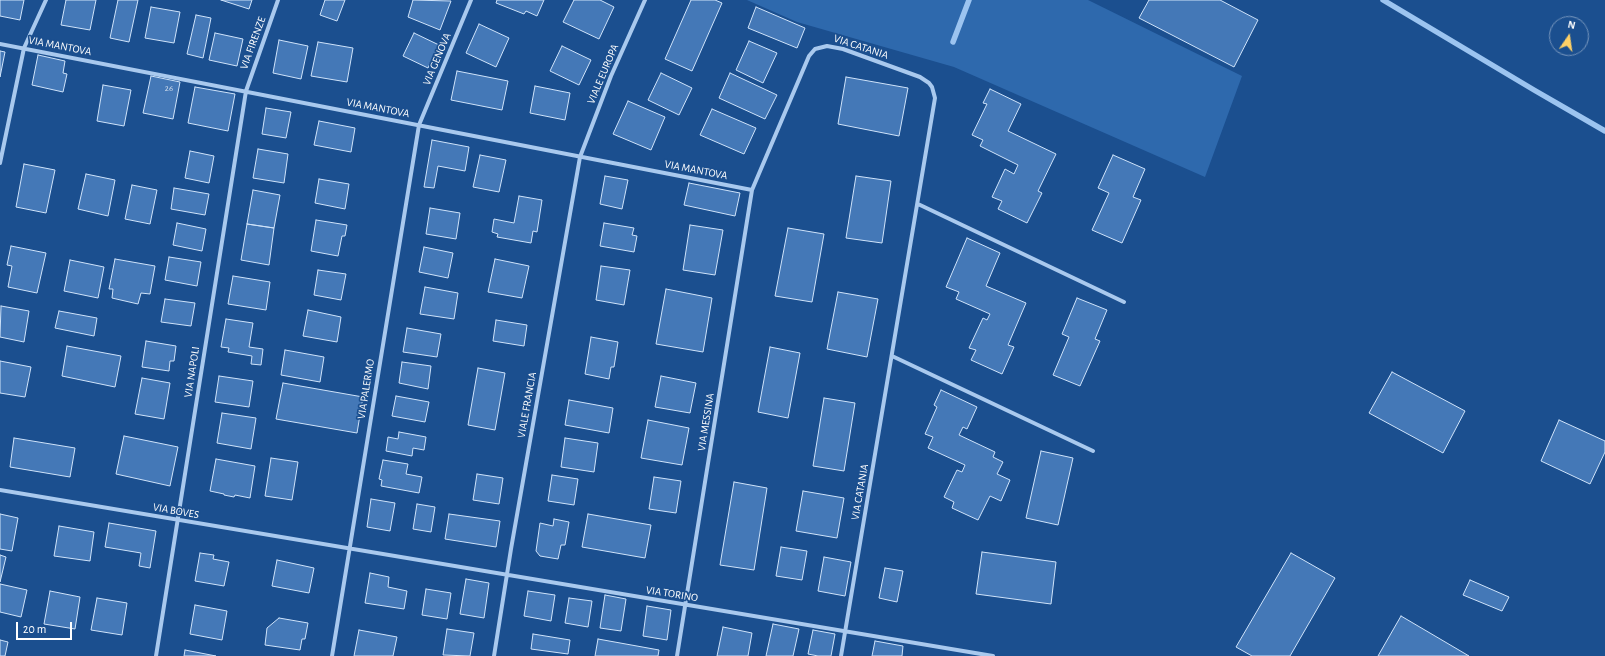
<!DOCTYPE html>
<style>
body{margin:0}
#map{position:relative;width:1605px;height:656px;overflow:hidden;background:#1b4f8f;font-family:"Alegreya Sans",sans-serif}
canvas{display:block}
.north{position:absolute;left:1549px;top:16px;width:40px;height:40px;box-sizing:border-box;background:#1b4f8f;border:1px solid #7695bc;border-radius:50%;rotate:13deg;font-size:11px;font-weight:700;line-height:16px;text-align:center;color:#fff}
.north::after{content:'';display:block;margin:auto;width:14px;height:18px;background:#ffd166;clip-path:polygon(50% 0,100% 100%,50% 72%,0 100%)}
.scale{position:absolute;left:16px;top:622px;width:56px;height:18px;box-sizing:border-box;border:2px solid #fff;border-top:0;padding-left:5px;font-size:12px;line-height:14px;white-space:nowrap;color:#fff;-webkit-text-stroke:3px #1b4f8f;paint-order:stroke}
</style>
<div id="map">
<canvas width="1605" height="656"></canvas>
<div class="north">N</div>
<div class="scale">20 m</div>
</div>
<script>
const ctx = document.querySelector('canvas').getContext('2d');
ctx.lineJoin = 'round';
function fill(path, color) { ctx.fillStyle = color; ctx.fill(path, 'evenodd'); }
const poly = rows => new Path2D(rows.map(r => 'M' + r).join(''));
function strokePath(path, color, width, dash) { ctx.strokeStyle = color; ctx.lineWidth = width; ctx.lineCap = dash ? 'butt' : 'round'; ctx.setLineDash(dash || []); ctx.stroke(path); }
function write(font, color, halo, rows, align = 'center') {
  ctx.font = font + ' "Alegreya Sans",sans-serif'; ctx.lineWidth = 3.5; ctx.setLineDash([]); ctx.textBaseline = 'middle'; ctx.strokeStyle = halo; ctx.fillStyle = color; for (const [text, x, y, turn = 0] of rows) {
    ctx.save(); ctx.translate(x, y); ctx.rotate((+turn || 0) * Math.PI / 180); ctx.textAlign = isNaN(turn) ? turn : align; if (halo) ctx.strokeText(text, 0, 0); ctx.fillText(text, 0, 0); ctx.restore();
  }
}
const green = poly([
 [747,0,1088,0,1242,76,1205,177,954,67,797,22]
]);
const stream = poly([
 [1383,0,1534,90,1605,131],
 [953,42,969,0]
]);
const building = poly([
 [0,0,24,0,20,20,0,16,0,0],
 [66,0,96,0,90,30,61,25,66,0],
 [118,0,138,0,129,42,110,38,118,0],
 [221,0,252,0,249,9,221,0],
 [325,0,345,0,337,21,320,15,325,0],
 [413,0,451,1,440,30,408,17,413,0],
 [497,0,544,0,537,16,526,11,524,14,496,3,497,0],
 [574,0,600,0,614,7,599,39,563,22,574,0],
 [691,0,715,0,722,3,692,71,665,59,691,0],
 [1149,0,1220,0,1258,20,1234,67,1139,18,1149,0],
 [151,7,180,12,174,43,145,38,151,7],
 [756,7,805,28,797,48,748,28,756,7],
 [196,15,211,18,203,58,187,54,196,15],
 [479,24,509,38,496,67,466,53,479,24],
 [215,33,243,39,237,66,209,60,215,33],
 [414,33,439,45,428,68,403,56,414,33],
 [279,40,308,46,301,79,273,73,279,40],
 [749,41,777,53,763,83,736,70,749,41],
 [318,42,353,48,347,82,311,76,318,42],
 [562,46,591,60,579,85,550,71,562,46],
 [0,51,5,52,0,77,0,51],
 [38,55,65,61,63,73,67,74,63,92,32,85,38,55],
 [457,71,508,81,502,110,451,100,457,71],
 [661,73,692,88,679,115,648,100,661,73],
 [730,73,777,95,765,119,719,98,730,73],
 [151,76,180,82,173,119,143,113,151,76],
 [846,77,908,88,899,136,838,124,846,77],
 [103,85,131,90,124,126,97,121,103,85],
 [535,86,570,93,565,120,530,113,535,86],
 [195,87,235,94,228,131,188,123,195,87],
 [990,89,1021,104,1008,131,1056,154,1038,191,1042,193,1027,223,998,209,1002,201,992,197,1005,169,1014,174,1018,165,980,146,983,140,972,135,987,104,983,103,990,89],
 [628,101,665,117,651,150,613,134,628,101],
 [266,108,291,112,286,138,262,134,266,108],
 [712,109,756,128,744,154,700,135,712,109],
 [319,121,355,128,351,152,314,145,319,121],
 [432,140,469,147,465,171,438,166,434,188,424,187,432,140],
 [258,149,288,154,284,183,253,178,258,149],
 [190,151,214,156,209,183,185,178,190,151],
 [480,155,506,160,499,192,473,187,480,155],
 [1113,155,1145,169,1133,197,1141,200,1122,243,1092,230,1109,193,1098,188,1113,155],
 [24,164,55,170,46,213,16,207,24,164],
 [86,174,115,180,108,216,78,209,86,174],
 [605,176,628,180,622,209,600,204,605,176],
 [856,176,891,181,882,243,846,238,856,176],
 [319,179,349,184,345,209,315,203,319,179],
 [689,183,740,193,735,216,684,205,689,183],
 [132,185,157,190,150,224,125,219,132,185],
 [174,188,209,194,205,215,171,209,174,188],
 [253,190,280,195,274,228,247,224,253,190],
 [519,196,542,200,537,232,533,231,531,243,497,237,498,234,492,232,494,219,514,223,519,196],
 [430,208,460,213,456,239,426,234,430,208],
 [316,220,347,225,345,236,342,236,338,256,311,251,316,220],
 [177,223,206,229,202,251,173,245,177,223],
 [604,223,634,228,632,235,637,236,634,252,600,246,604,223],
 [247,224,274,228,269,265,241,260,247,224],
 [690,225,723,230,715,275,683,270,690,225],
 [788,228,824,234,812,302,775,296,788,228],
 [967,238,1000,253,986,286,1026,303,1008,345,1014,347,1002,374,971,360,976,350,969,348,983,318,987,320,990,314,956,299,959,292,946,287,967,238],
 [11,246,46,253,37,293,8,287,12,266,7,265,11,246],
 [424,247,453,253,448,278,419,272,424,247],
 [169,257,201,262,197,286,165,280,169,257],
 [115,259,155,266,150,294,141,293,138,304,112,298,113,289,109,289,115,259],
 [495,259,529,266,522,298,488,292,495,259],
 [70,260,104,267,98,298,64,291,70,260],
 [601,266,630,270,624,305,596,300,601,266],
 [318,270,346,274,341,300,314,295,318,270],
 [233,276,270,282,266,310,228,304,233,276],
 [425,287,458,293,454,319,420,314,425,287],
 [666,289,712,298,703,352,656,344,666,289],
 [838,292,878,299,867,357,827,349,838,292],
 [1077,298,1107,310,1095,339,1100,341,1080,386,1053,375,1069,337,1062,334,1077,298],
 [165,299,195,303,191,326,161,322,165,299],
 [1,306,29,311,24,342,0,337,1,306],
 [308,310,341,317,337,342,303,336,308,310],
 [59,311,97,318,94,336,55,328,59,311],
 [226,319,253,323,249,347,263,349,261,365,251,364,252,356,228,352,229,348,221,347,226,319],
 [496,320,527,325,524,346,493,341,496,320],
 [407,328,441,334,437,357,403,352,407,328],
 [591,337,618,342,614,367,611,367,609,379,585,374,591,337],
 [146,341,176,346,174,361,170,361,169,371,142,367,146,341],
 [67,346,121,356,115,387,62,376,67,346],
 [770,347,800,353,788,418,758,412,770,347],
 [285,350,324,357,320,382,281,375,285,350],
 [0,361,31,367,25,397,0,393,0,361],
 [402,362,431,366,428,389,399,383,402,362],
 [478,368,505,373,495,430,468,425,478,368],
 [1392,372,1465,411,1443,453,1369,413,1392,372],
 [219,376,253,381,249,407,215,402,219,376],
 [661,376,696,383,690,413,655,407,661,376],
 [142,378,170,383,164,419,135,414,142,378],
 [283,383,363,397,357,433,276,419,283,383],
 [941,390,977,407,967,429,963,427,959,435,995,452,993,457,1003,462,997,474,1010,480,1001,501,990,496,978,520,952,508,954,502,944,497,957,470,962,472,965,465,928,448,933,437,925,434,937,407,934,405,941,390],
 [396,396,429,402,425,422,392,416,396,396],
 [824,398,855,403,844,471,813,466,824,398],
 [569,400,613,408,609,433,565,425,569,400],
 [222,413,256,418,251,449,217,443,222,413],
 [648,420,689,428,682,465,641,458,648,420],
 [1559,420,1605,441,1605,452,1590,484,1541,461,1559,420],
 [399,432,426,437,424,450,413,448,412,456,386,451,388,437,398,439,399,432],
 [124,436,178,447,170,486,116,474,124,436],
 [14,438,75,448,70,477,10,467,14,438],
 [565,438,598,443,594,472,561,467,565,438],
 [1041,451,1073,458,1058,525,1026,518,1041,451],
 [271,458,298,462,292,500,265,496,271,458],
 [216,459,255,466,250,498,235,495,234,497,224,495,224,494,210,491,216,459],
 [383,460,408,464,406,474,422,477,419,493,381,486,382,480,379,479,383,460],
 [477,474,503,478,499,504,473,500,477,474],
 [552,475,578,479,574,505,548,501,552,475],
 [654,477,681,481,676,513,649,509,654,477],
 [734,482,767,488,754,570,720,565,734,482],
 [803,491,844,498,837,538,796,531,803,491],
 [371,499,395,503,390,531,367,527,371,499],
 [417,504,435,507,431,532,413,529,417,504],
 [0,514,18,518,12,551,0,549,0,514],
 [449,514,500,521,496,547,445,539,449,514],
 [588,514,651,525,645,558,582,547,588,514],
 [554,519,569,522,565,545,561,545,558,559,540,556,536,551,540,523,553,526,554,519],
 [109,523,156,531,150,568,139,566,141,553,105,547,109,523],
 [59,526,94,532,90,561,54,556,59,526],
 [781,547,807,551,802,580,776,576,781,547],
 [982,552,1056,562,1051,604,976,594,982,552],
 [200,553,214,555,213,559,229,562,224,586,195,581,200,553],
 [1291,553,1335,578,1290,656,1252,656,1236,647,1291,553],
 [0,555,6,557,0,582,0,555],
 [824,557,851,562,845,596,818,591,824,557],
 [277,560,314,568,309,593,272,586,277,560],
 [885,568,903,571,897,602,879,598,885,568],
 [370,573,389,577,388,587,407,591,404,609,365,603,370,573],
 [466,579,489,583,484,618,460,614,466,579],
 [1470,580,1509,597,1502,611,1463,595,1470,580],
 [0,584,27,590,21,617,0,612,0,584],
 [426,589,451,593,447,619,422,615,426,589],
 [50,591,80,597,75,629,44,624,50,591],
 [528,591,555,595,551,621,524,616,528,591],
 [605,595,626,599,621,631,600,628,605,595],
 [97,598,127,603,122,635,91,630,97,598],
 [569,598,592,601,588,627,565,623,569,598],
 [195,605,227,611,222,640,190,634,195,605],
 [647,606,671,610,667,640,643,636,647,606],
 [1401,616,1469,656,1378,656,1401,616],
 [279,618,308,623,305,639,302,639,300,650,265,645,267,628,279,618],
 [773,624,799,629,793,656,766,656,773,624],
 [723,627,752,633,748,656,717,656,723,627],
 [447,629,474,633,470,656,443,655,447,629],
 [359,630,397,637,393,656,354,656,359,630],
 [813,630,835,634,831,656,818,656,808,654,813,630],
 [533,634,570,640,568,654,531,649,533,634],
 [598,639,659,650,658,656,595,656,598,639],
 [0,640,8,642,5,656,0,656,0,640],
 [875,641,903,646,902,656,872,656,875,641],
 [185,650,216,656,184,656,185,650]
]);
const street = poly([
 [0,44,752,190],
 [0,163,24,48,46,0],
 [918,204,1124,302],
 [892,356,1093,451],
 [0,490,993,656],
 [156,656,246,91,278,0],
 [332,656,419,125,471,0],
 [494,656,511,549,580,157,611,76,645,0],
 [677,656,752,190,809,56,815,49,827,46,843,49,920,77,929,83,932,87,935,98,841,656]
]);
const numberNames = [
 ["26",169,88]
];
const streetNames = [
 ["VIA FIRENZE",253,43,-70],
 ["VIA MANTOVA",60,46,11],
 ["VIA CATANIA",861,47,18],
 ["VIA GENOVA",437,59,-67],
 ["VIALE EUROPA",603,74,-67],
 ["VIA MANTOVA",378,108,11],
 ["VIA MANTOVA",696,170,11],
 ["VIA NAPOLI",192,372,-81],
 ["VIA PALERMO",366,389,-81],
 ["VIALE FRANCIA",527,405,-80],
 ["VIA MESSINA",706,422,-81],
 ["VIA CATANIA",860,492,-80],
 ["VIA BOVES",176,511,10],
 ["VIA TORINO",672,594,9]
];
fill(green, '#2e69ad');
strokePath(stream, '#9cc4f0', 5.5);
fill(building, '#4478b7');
strokePath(building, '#cfe3fa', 1);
strokePath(street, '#a9c9ee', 4);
write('9px', '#d0dded', null, numberNames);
write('11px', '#fff', '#1b4f8f', streetNames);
</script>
